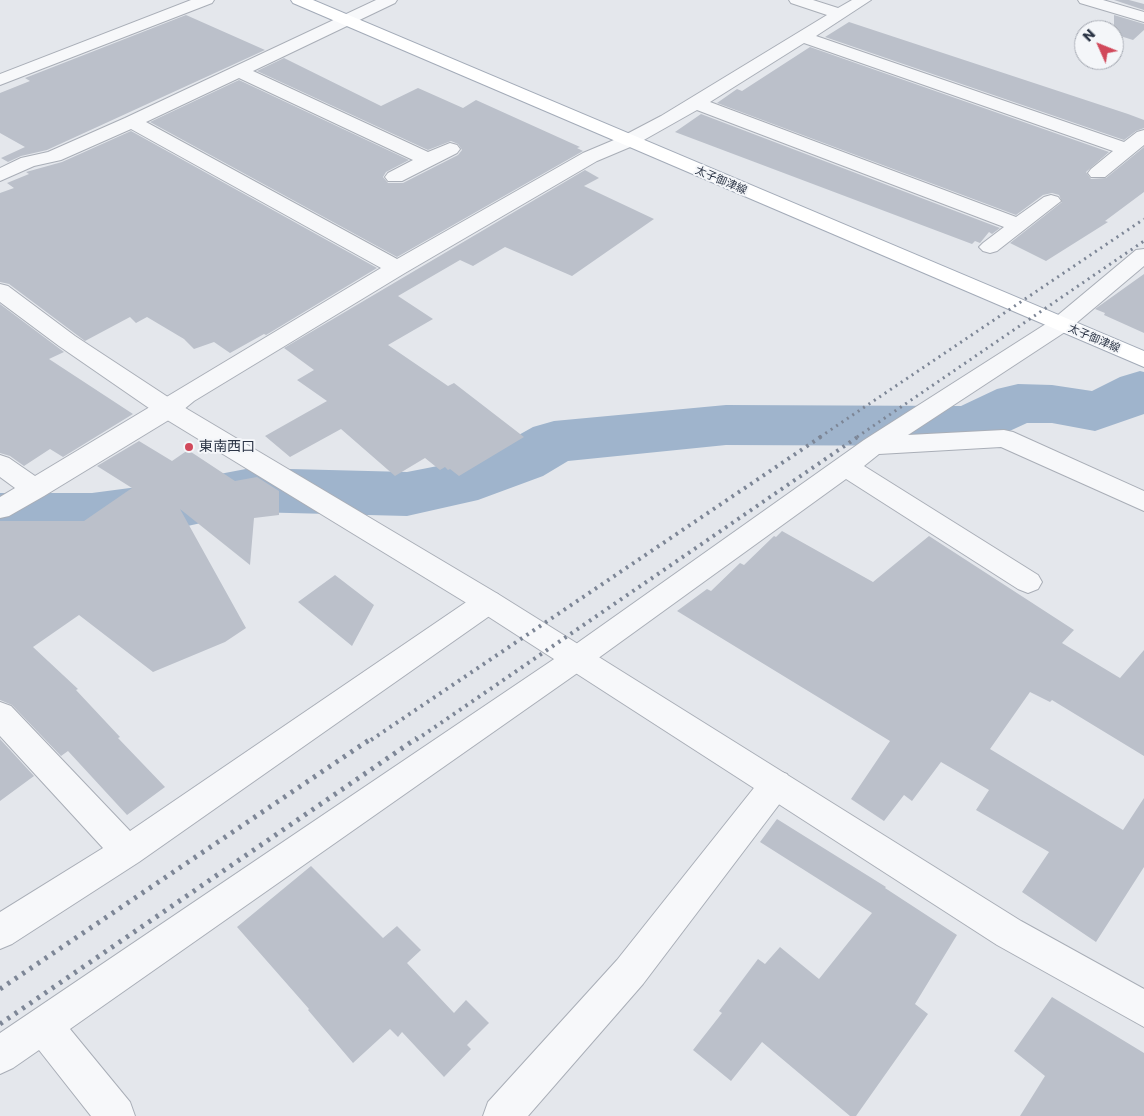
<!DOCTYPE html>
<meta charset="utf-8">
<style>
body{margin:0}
#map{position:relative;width:1144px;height:1116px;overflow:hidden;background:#e4e7ec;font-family:Poppins,sans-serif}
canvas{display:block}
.north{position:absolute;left:1074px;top:20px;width:50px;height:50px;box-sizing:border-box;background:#f4f6f9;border:1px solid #a4a8b1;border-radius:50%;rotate:314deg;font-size:14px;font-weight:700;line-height:20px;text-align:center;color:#2b3445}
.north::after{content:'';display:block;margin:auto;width:18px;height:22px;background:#d1495b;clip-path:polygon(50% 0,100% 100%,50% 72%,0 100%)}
</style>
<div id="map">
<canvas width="1144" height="1116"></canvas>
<div class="north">N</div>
</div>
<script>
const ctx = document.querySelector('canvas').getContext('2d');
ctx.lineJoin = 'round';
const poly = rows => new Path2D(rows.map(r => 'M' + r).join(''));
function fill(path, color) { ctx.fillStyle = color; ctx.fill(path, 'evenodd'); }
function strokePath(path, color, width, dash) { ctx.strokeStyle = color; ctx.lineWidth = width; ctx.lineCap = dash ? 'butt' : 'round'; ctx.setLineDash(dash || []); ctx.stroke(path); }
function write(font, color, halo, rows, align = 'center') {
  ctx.font = font + ' Poppins,"Noto Sans JP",sans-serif'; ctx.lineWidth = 4; ctx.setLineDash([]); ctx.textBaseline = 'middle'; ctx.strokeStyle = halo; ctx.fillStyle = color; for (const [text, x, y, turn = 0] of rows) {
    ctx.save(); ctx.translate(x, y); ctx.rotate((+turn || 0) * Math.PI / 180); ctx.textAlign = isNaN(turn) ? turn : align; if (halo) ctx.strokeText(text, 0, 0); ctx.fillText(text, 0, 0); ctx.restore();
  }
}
const river = poly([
 [1140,371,1144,372,1144,414,1095,431,1052,423,1027,423,990,440,969,446,726,445,568,461,543,476,478,500,407,516,251,512,183,527,92,539,0,539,0,493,92,493,183,481,251,468,407,472,448,464,499,446,533,427,554,421,726,405,961,406,997,389,1018,384,1052,385,1092,391,1120,377,1140,371]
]);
const building = poly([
 [1114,0,1129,0,1144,4,1144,10],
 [186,15,265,50,47,150,21,156,8,162,1,158,25,147,0,133,0,93,30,81,25,78],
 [1114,15,1144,24,1144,30,1133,40,1114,34],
 [849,22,1128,114,1144,120,1144,128,1136,131,1124,140,825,37],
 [810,47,1109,152,1086,172,1091,179,1106,178,1144,147,1144,192,1105,221,1108,222,1046,261,1010,243,1062,202,1059,195,1052,193,1043,195,1016,215,717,103,737,89,742,91],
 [284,58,381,106,418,88,463,108,476,100,580,147,577,148,583,151,397,257,150,122,239,80,409,160,386,172,383,177,388,183,403,183,458,155,462,150,458,144,451,141,428,150,257,71],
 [701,114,1000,228,992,234,989,232,980,243,975,241,972,244,675,132],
 [131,131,377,268,266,335,264,334,230,353,214,342,194,349,184,339,147,317,136,323,130,317,85,341,9,284,0,282,0,193,14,188,7,183,29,174,26,172,62,162],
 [585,170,599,178,584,186,654,219,572,276,505,247,473,266,460,260,398,296,433,319,388,345,448,386,454,383,524,437,459,476,450,469,448,470,445,467,440,470,425,458,395,476,341,429,290,457,265,436,327,401,297,380,314,370,284,348],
 [1144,274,1144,333,1104,315,1105,313,1095,309],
 [0,304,64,352,49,359,133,414,63,457,50,449,24,466,10,456,0,453],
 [139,441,172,461,188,450,235,481,257,477,279,491,279,515,254,518,250,565,180,509,246,628,225,642,153,672,79,615,33,647,78,689,76,690,120,737,118,738,165,787,127,815,68,751,61,756,12,705,0,700,0,521,84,521,132,488,97,466],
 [782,531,873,582,929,536,1074,630,1062,643,1120,678,1144,650,1144,756,1052,700,1050,702,1030,692,990,749,1123,830,1144,798,1144,867,1096,942,1022,892,1049,852,976,810,989,790,941,762,912,801,904,795,884,821,851,799,890,741,677,611,707,589,711,591,740,563,744,565,774,536,776,537],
 [335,575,374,605,352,646,298,602],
 [0,739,34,776,0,801],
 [777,819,886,887,885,888,957,935,915,1004,928,1014,856,1116,850,1116,762,1042,731,1081,693,1050,722,1013,719,1011,758,959,765,964,780,947,819,979,872,913,760,842],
 [311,866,383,938,397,926,421,950,407,963,454,1013,466,1000,489,1023,467,1045,471,1049,444,1077,402,1032,398,1037,390,1029,353,1063,308,1010,309,1009,237,927],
 [1052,997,1144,1053,1144,1116,1020,1116,1045,1076,1014,1051]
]);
const minor = poly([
 [191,0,214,0,212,3,0,85,0,74,191,0],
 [376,0,397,0,395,3,253,71,428,152,450,143,457,145,460,149,457,153,402,181,388,181,385,177,388,173,413,160,239,78,146,122,397,259,583,153,621,137,661,116,827,15,791,3,789,0,813,0,838,8,852,0,871,0,816,36,1124,142,1137,132,1144,130,1144,145,1105,177,1091,177,1088,173,1091,169,1113,151,804,43,710,102,1016,217,1044,197,1051,195,1058,197,1061,201,997,251,990,253,983,251,979,247,983,243,1004,227,697,110,635,145,597,161,405,273,194,401,177,415,44,496,9,516,0,518,0,497,15,488,0,477,0,455,9,458,35,476,381,268,131,129,61,160,34,166,0,181,0,168,21,158,48,152,125,118,376,0],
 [1078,0,1103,0,1144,12,1144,22,1080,3,1078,0],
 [1144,249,1144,266,1068,330,908,435,1004,430,1013,432,1144,491,1144,511,1001,447,879,454,864,466,1038,575,1042,582,1038,589,1028,593,1018,589,846,479,586,667,70,1029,130,1102,135,1116,91,1116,39,1050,13,1068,0,1074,0,1033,566,651,864,440,1052,320,1136,250,1144,249],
 [488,591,498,594,502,602,498,610,139,862,12,944,0,949,0,912,103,848,0,736,0,702,11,706,130,831,478,594,488,591],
 [776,770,787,774,792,784,787,794,643,984,528,1116,483,1116,488,1102,617,960,765,774,776,770]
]);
const tertiary = poly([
 [0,284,8,286,75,336,177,403,498,594,1021,921,1144,989,1144,1027,997,945,478,610,159,415,59,346,0,302,0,284]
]);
const primary = poly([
 [291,0,313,0,1144,351,1144,367,293,3,291,0]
]);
const railFar2 = poly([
 [820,437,1144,219],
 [857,437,1144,241]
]);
const railFar1 = poly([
 [371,740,822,436],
 [416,740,859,436]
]);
const rail = poly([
 [0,989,372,738],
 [0,1024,417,738]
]);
const markers = [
 [189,447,5,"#d1495b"]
];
const farStreetnames = [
 ["太子御津線",721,181,23],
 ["太子御津線",1094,339,23]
];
const poiNames = [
 ["東南西口",199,447]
];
fill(river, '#9fb4cc');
fill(building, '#bbc0ca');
strokePath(minor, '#a9aeb7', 2);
strokePath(tertiary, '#a9aeb7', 2);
strokePath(primary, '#a3abb8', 2);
fill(minor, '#f7f8fa');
fill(tertiary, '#f7f8fa');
fill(primary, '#fff');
strokePath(railFar2, '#7d8696', 3, [2, 4.5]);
strokePath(railFar1, '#7d8696', 4, [2.5, 5]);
strokePath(rail, '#7d8696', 5, [3, 6]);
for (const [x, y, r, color] of markers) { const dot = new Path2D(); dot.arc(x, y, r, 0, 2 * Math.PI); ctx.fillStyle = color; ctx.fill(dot); strokePath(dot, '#f4f6f9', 2); }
write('11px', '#2b3445', '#f4f6f9', farStreetnames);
write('14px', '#2b3445', '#f4f6f9', poiNames, 'left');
</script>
